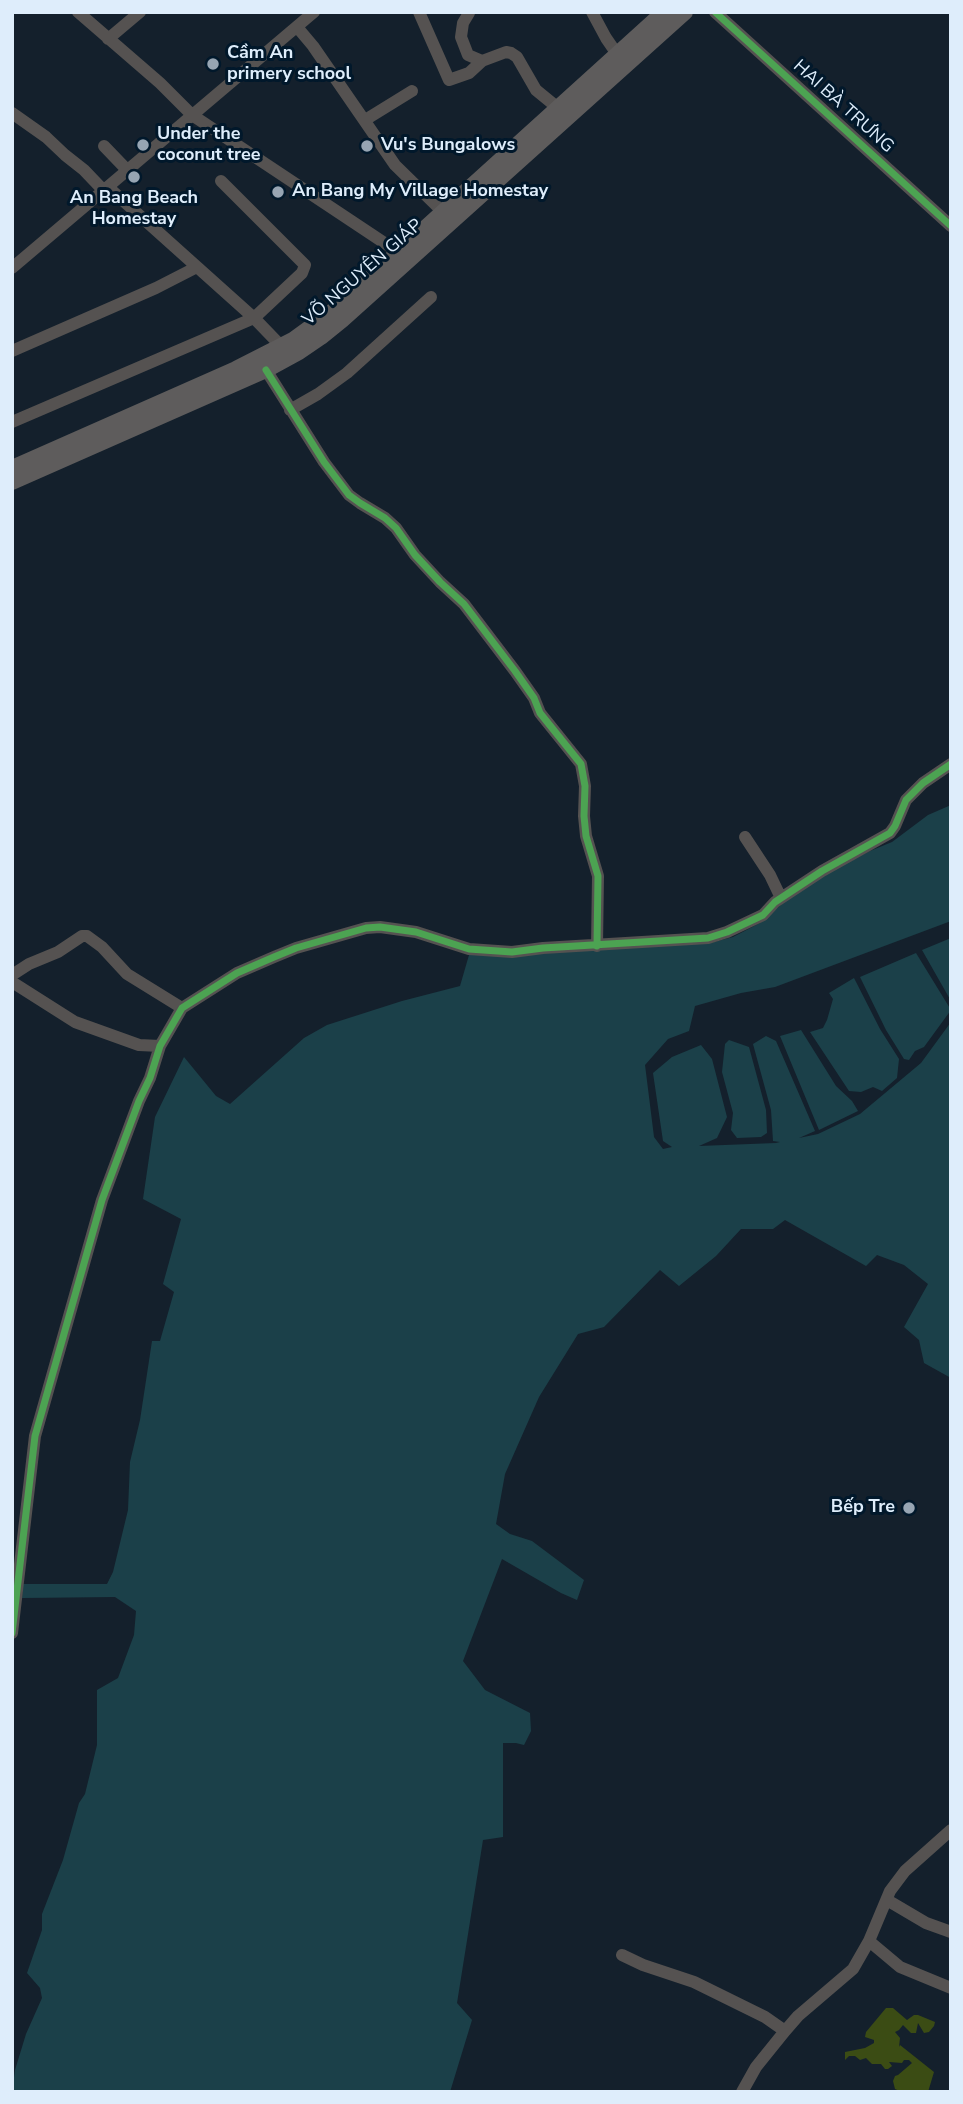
<!DOCTYPE html>
<meta charset="utf-8">
<style>
body{margin:0}
#map{position:relative;width:963px;height:2104px;overflow:hidden;background:#14202c;font-family:"Nunito Sans",sans-serif}
canvas{display:block}
.frame{position:absolute;inset:0;border:14px solid #deedfb;pointer-events:none}
</style>
<div id="map">
<canvas width="963" height="2104"></canvas>
<div class="frame"></div>
</div>
<script>
const ctx = document.querySelector('canvas').getContext('2d');
ctx.lineJoin = 'round';
function fill(path, color) { ctx.fillStyle = color; ctx.fill(path, 'evenodd'); }
const poly = rows => new Path2D(rows.map(r => 'M' + r).join(''));
function strokePath(path, color, width, dash) { ctx.strokeStyle = color; ctx.lineWidth = width; ctx.lineCap = dash ? 'butt' : 'round'; ctx.setLineDash(dash || []); ctx.stroke(path); }
function write(font, color, halo, rows, align = 'center') {
  ctx.font = font + ' "Nunito Sans",sans-serif'; ctx.lineWidth = 6; ctx.setLineDash([]); ctx.textBaseline = 'middle'; ctx.strokeStyle = halo; ctx.fillStyle = color; for (const [text, x, y, turn = 0] of rows) {
    ctx.save(); ctx.translate(x, y); ctx.rotate((+turn || 0) * Math.PI / 180); ctx.textAlign = isNaN(turn) ? turn : align; if (halo) ctx.strokeText(text, 0, 0); ctx.fillText(text, 0, 0); ctx.restore();
  }
}
const forest = poly([
 [886,2008,893,2008,907,2020,914,2015,918,2015,935,2022,934,2026,929,2032,924,2033,918,2023,916,2033,911,2033,903,2025,899,2030,895,2032,900,2038,899,2047,900,2045,934,2072,928,2092,902,2092,895,2089,893,2081,895,2076,898,2075,912,2063,909,2060,904,2060,902,2063,889,2062,892,2066,888,2069,885,2069,881,2064,872,2064,866,2058,860,2060,855,2056,849,2056,845,2060,845,2052,865,2048,874,2043,874,2040,865,2037,866,2032]
]);
const water = poly([
 [951,805,951,921,775,987,741,993,695,1006,689,1031,668,1039,645,1065,654,1137,663,1149,672,1147,663,1141,653,1073,672,1057,701,1045,712,1059,727,1117,717,1138,699,1146,776,1143,780,1142,773,1141,771,1110,753,1044,766,1036,776,1041,815,1131,799,1138,818,1134,860,1114,921,1063,951,1022,951,1378,924,1363,919,1340,904,1327,928,1284,904,1265,877,1255,866,1266,785,1220,773,1229,741,1229,716,1256,679,1286,660,1270,604,1327,578,1334,539,1397,505,1474,496,1524,510,1534,532,1541,584,1580,577,1600,561,1593,502,1559,463,1661,485,1690,530,1713,531,1731,524,1745,516,1743,503,1743,503,1837,483,1840,457,2003,472,2020,450,2092,12,2092,15,2070,26,2034,42,1998,40,1988,27,1973,42,1930,42,1914,63,1860,79,1803,85,1794,97,1745,97,1690,118,1678,134,1635,136,1611,115,1597,22,1598,23,1584,107,1584,113,1572,128,1510,130,1462,140,1420,152,1341,160,1341,174,1292,163,1284,181,1219,143,1199,155,1117,184,1057,216,1096,230,1104,304,1038,327,1025,402,1001,460,986,469,955,710,943,733,937,760,923,804,885,870,851,892,842,928,815],
 [951,938,951,1001,922,950],
 [916,953,951,1010,924,1047,915,1051,909,1060,904,1059,886,1030,860,977],
 [854,978,880,1029,899,1059,897,1078,882,1091,873,1087,861,1092,849,1091,810,1032,823,1028,827,1020,833,999,829,993],
 [801,1030,836,1086,852,1101,858,1111,819,1130,780,1036],
 [729,1040,749,1047,766,1110,767,1133,761,1137,737,1138,731,1130,733,1113,722,1072,725,1044]
]);
const minor = poly([
 [78,12,160,83,192,115,398,252],
 [419,12,449,80,469,73,482,61,506,52,511,53,517,57,536,90,558,108],
 [592,12,606,38,617,54],
 [715,12,951,226],
 [469,13,463,23,461,37,468,55,482,61],
 [297,27,313,46,395,165,443,212],
 [108,39,140,12],
 [12,113,46,137,65,155,84,170,104,191],
 [365,120,412,91],
 [104,146,128,171],
 [109,188,254,318,282,347],
 [12,268,314,12],
 [12,351,156,288,197,267],
 [266,370,324,462,349,495,360,503,385,518,396,528,415,555,440,582,464,604,515,671,534,698,540,713,581,764,585,786,584,816,586,836,598,876,597,946],
 [290,410,318,394,347,373,431,297],
 [12,422,254,318,302,273,305,265,221,181],
 [745,837,770,875,781,898],
 [12,975,29,964,58,952,82,936,87,936,102,947,127,974,182,1008],
 [12,982,75,1022,139,1045,160,1046],
 [12,1633,35,1436,102,1200,139,1101,150,1078,160,1046,182,1008,237,973,274,957,296,948,366,928,380,927,416,932,469,949,512,952,543,948,708,938,727,932,763,915,775,902,822,871,890,833,895,826,906,800,923,783,951,764],
 [887,1900,926,1923,951,1932],
 [869,1941,900,1967,951,1988],
 [622,1955,643,1965,694,1982,765,2017,785,2031],
 [742,2092,756,2067,785,2031,798,2016,853,1969,869,1941,890,1891,905,1871,951,1830]
]);
const major = poly([
 [12,468,236,369,293,340,337,308,664,12],
 [12,482,266,370,299,352,321,337,342,320,685,12]
]);
const cycleway = poly([
 [715,12,951,226],
 [266,370,324,462,349,495,360,503,385,518,396,528,415,555,440,582,464,604,515,671,534,698,540,713,581,764,585,786,584,816,586,836,598,876,597,946],
 [12,1633,35,1436,102,1200,139,1101,150,1078,160,1046,182,1008,237,973,274,957,296,948,366,928,380,927,416,932,469,949,512,952,543,948,708,938,727,932,763,915,775,902,822,871,890,833,895,826,906,800,923,783,951,764]
]);
const markers = [
 [213,64,7,"#97a5b3"],
 [143,145,7,"#97a5b3"],
 [367,146,7,"#97a5b3"],
 [134,177,7,"#97a5b3"],
 [278,192,7,"#97a5b3"],
 [909,1508,7,"#97a5b3"]
];
const poiNames = [
 ["Cầm An",227,54],
 ["primery school",227,75],
 ["Under the",157,135],
 ["coconut tree",157,156],
 ["Vu's Bungalows",381,146],
 ["An Bang My Village Homestay",292,192],
 ["An Bang Beach",134,199,"center"],
 ["Homestay",134,220,"center"],
 ["Bếp Tre",895,1508,"right"]
];
const streetNames = [
 ["HAI BÀ TRƯNG",843,107,42],
 ["VÕ NGUYÊN GIÁP",363,273,-41]
];
fill(forest, '#3b4c14');
fill(water, '#1b4049');
strokePath(minor, '#555251', 12);
strokePath(major, '#5e5c5c', 16);
strokePath(cycleway, '#4ca352', 7);
for (const [x, y, r, color] of markers) { const dot = new Path2D(); dot.arc(x, y, r, 0, 2 * Math.PI); ctx.fillStyle = color; ctx.fill(dot); strokePath(dot, '#01182b', 2.5); }
write('bold 18px', '#deedfb', '#01182b', poiNames, 'left');
write('18px', '#deedfb', '#01182b', streetNames);
</script>
